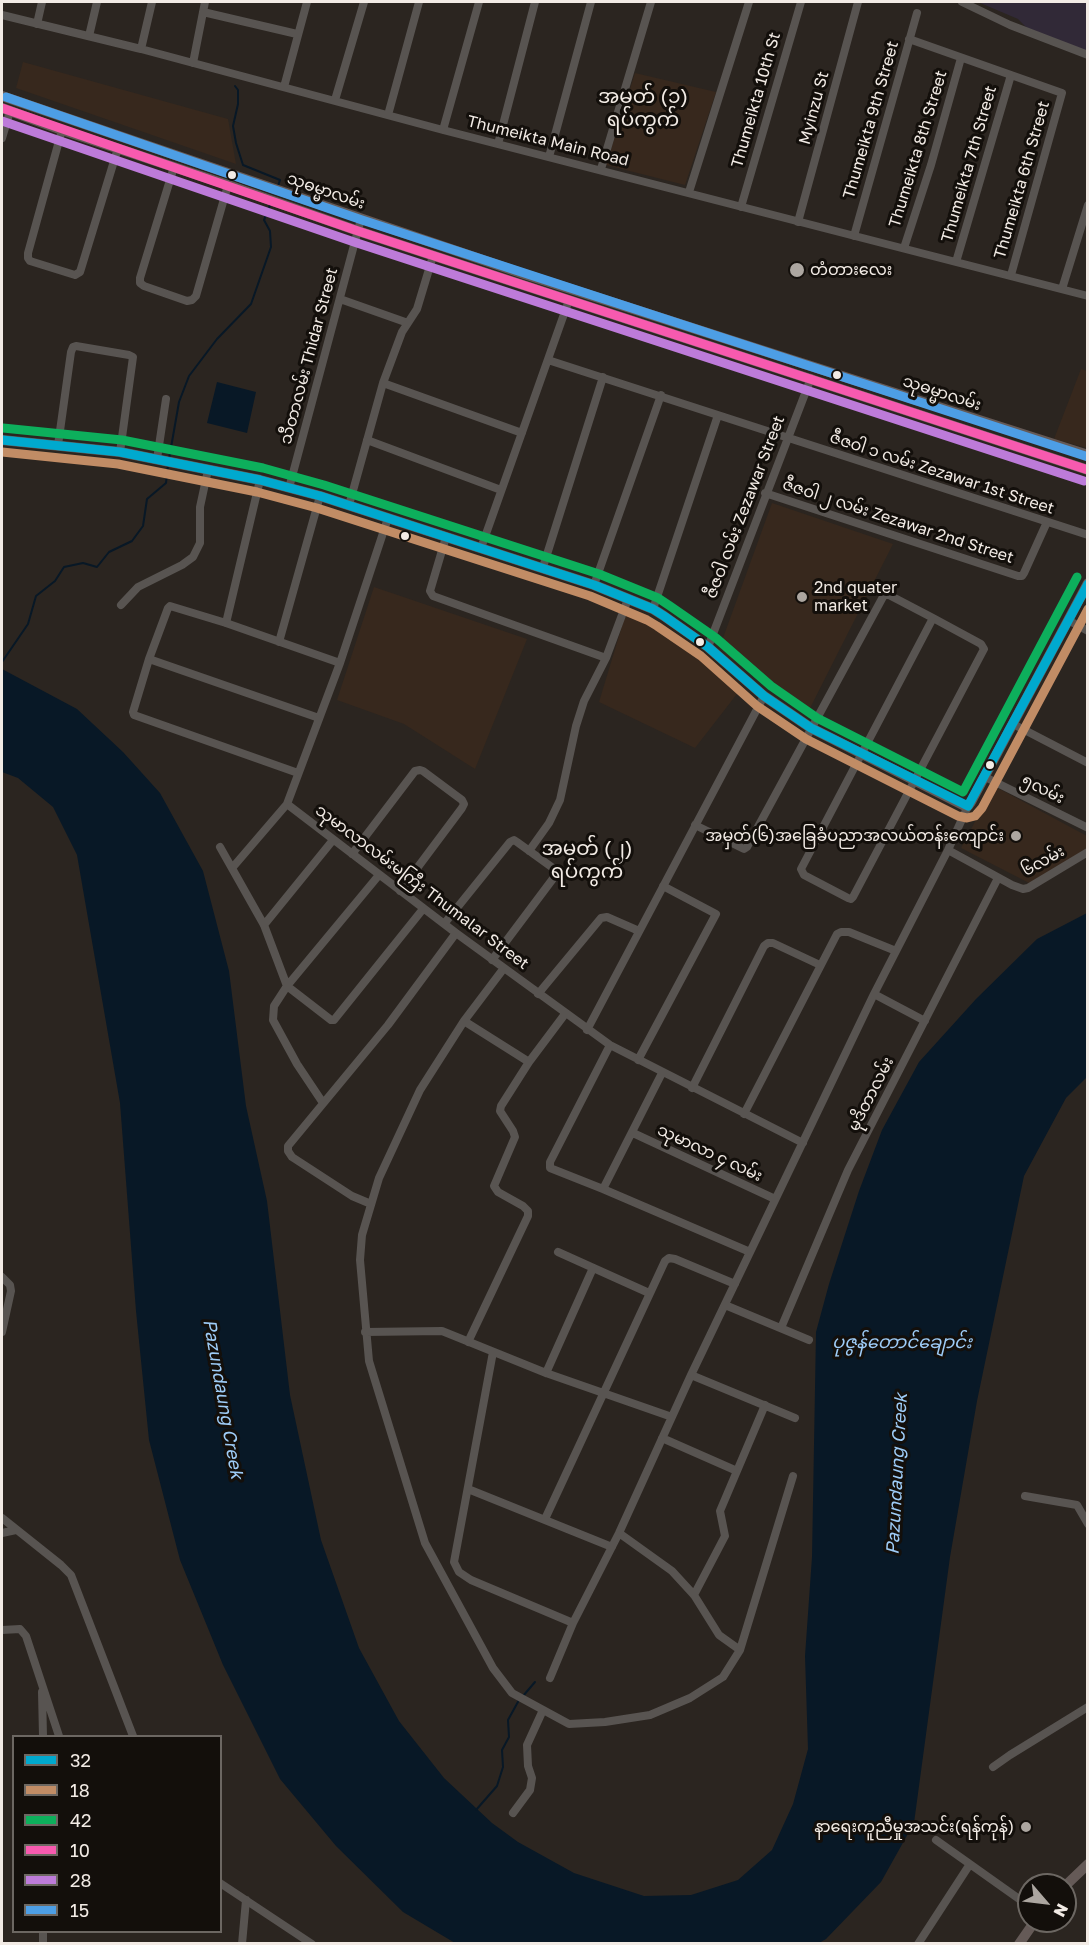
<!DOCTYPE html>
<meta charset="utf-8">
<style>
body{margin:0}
#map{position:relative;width:1089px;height:1945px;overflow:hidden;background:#2b2520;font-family:"Golos Text",sans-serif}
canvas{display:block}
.frame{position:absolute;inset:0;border:3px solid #f2ebe5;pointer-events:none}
.legend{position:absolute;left:12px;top:1735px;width:210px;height:198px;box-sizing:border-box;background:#130f0b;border:2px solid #6c6762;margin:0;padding:8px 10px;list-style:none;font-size:18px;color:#f2ebe5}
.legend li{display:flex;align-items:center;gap:12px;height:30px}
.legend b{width:30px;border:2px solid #6c6762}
.north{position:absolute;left:1017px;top:1873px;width:60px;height:60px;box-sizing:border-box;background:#130f0b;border:2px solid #6c6762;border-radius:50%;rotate:118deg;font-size:16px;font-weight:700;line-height:24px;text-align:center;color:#f2ebe5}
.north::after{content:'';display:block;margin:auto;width:21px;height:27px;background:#aca6a0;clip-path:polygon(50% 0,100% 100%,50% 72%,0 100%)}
</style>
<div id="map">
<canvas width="1089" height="1945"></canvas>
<div class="frame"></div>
<ul class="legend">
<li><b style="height:8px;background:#00a9ce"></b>32</li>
<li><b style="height:8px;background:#c18c65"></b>18</li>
<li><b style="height:8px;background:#0daf5c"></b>42</li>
<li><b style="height:8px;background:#f75aaf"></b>10</li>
<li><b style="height:8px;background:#bd7bd9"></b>28</li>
<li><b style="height:8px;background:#4d9ee5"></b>15</li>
</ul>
<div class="north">N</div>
</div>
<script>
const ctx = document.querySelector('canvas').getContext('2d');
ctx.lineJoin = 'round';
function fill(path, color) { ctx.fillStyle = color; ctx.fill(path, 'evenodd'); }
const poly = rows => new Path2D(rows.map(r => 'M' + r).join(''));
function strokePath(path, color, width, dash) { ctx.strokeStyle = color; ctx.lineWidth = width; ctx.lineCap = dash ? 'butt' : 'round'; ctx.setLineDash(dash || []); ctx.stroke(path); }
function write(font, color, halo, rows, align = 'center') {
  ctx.font = font + ' "Golos Text","Noto Sans Myanmar",sans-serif'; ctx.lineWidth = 6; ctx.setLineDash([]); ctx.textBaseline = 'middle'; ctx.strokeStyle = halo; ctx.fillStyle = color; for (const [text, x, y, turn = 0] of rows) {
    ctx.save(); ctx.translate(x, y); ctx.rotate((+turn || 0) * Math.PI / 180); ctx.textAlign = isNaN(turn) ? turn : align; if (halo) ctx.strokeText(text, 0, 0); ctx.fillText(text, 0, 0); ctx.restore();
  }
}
const built = poly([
 [23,62,228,119,236,164,16,88],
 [635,73,716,92,685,185,606,165],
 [1081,369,1087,371,1087,448,1054,439],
 [772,503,893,544,807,714,792,706,719,649],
 [374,587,527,639,475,769,404,724,337,700],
 [626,613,659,624,740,690,695,748,599,702],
 [994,786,1087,836,1087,848,1031,884,961,848]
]);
const industrial = poly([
 [978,2,1087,2,1087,52,1028,29,1018,19]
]);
const water = poly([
 [217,382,256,392,247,433,207,423],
 [2,669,77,709,123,752,160,793,203,871,229,971,246,1106,267,1201,290,1395,321,1540,359,1648,399,1721,444,1778,492,1823,518,1842,574,1873,644,1896,691,1895,738,1880,772,1850,793,1804,808,1749,805,1656,812,1557,816,1332,829,1284,859,1191,882,1130,919,1062,976,999,1037,939,1087,913,1087,1077,1066,1098,1024,1176,977,1401,950,1557,914,1823,881,1882,826,1939,819,1943,455,1943,403,1912,336,1846,280,1779,223,1665,180,1560,149,1440,136,1311,120,1103,77,855,53,807,18,778,2,772]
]);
const stream = poly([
 [235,86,238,90,238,104,233,126,236,143,243,165,280,180,278,186],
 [169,459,179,402,189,376,217,339,251,304,271,247,270,231,264,220,271,203],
 [2,662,28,624,36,596,55,581,64,567,83,563,97,567,109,552,132,541,143,526,147,499,166,483,168,465],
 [523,1696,535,1682],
 [476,1810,497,1786,503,1767,502,1750,509,1737,508,1720,519,1700]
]);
const minor = poly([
 [962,2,1010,25,1088,55],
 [203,12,297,34],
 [2,15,141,49,443,130,1088,296],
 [37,24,42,2],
 [89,36,97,2],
 [909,39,1062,93,1011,275],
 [141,49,152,2],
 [193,63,205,2],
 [284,87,307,2],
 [335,100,364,2],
 [388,115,419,2],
 [62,130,28,253,28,258,30,261,75,275,80,272,118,148],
 [443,130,479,2],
 [2,138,10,111],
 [498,144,535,2],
 [549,157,591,2],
 [174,167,140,278,140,283,144,286,187,301,192,300,196,296,228,185],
 [601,169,651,2],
 [689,192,749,2],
 [741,207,801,2],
 [798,222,858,2],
 [854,236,917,13],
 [904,248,931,165,961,58],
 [956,262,1011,75],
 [1062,289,1088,205],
 [340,299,408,323],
 [548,360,1088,535],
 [383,383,522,433],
 [367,440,501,490],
 [58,445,71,352,73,347,76,346,129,355,133,357,120,452],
 [157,459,166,399],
 [289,488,361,219],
 [765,493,1018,576,1022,576,1024,573,1047,522],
 [349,505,383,383,402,332,417,309,433,256],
 [388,518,340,663,287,804,456,933,610,1045,803,1143],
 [446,537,430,591,433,596,606,658],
 [481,548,569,300],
 [543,567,603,377],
 [594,585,661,395],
 [121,605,138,587,182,565,193,557,200,543,200,507,208,470],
 [653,609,718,415],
 [1068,620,1088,631],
 [226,623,260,480],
 [279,642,320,496],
 [708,647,811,378],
 [149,659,319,718],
 [1013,724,1088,763],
 [298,773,134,715,133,712,149,659,168,608,170,606,226,623,340,663],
 [985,777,1088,828],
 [695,825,744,849,747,847,884,595,889,595,933,618,981,644,984,649,853,897,851,899,848,898,804,875,801,869,933,618],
 [220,847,264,925,287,986],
 [948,850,1012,885,1023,889,1028,888,1088,852],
 [529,851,549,823,560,800,576,726,584,701,606,658,628,599],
 [352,854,415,771,420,770,423,771,462,800,464,804,462,808,400,891],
 [233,867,287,804],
 [444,924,510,842,514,840,517,842,553,868,556,872,555,876,492,960],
 [264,925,333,840],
 [504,968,464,1021,420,1090,379,1178,362,1235,360,1260,369,1361,425,1543,493,1668,512,1693,569,1724,605,1722,650,1715,690,1698,723,1677,740,1650,793,1476],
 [287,986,331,1020,334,1020,423,909],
 [538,994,601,918,607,917,639,931],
 [874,994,925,1021],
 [464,1021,529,1062],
 [587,1030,764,696],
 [610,1045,550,1162,550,1168,603,1189,750,1252],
 [638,1060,716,914,663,886],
 [692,1088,764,946,768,943,773,943,820,965],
 [323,1103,297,1064,273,1020,274,1006,287,986,379,875],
 [744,1114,837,934,841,932,849,932,896,951],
 [633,1133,775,1199],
 [603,1189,662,1073],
 [371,1204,352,1196,292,1157,288,1151,288,1146,388,1025,456,933],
 [558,1252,649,1293],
 [2,1277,10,1285,11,1291,2,1332],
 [725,1305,809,1340],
 [781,1328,848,1170,998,878],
 [365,1332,442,1331,546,1373,672,1417],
 [468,1342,528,1216,528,1211,523,1206,498,1192,494,1186,515,1137,513,1131,500,1111,501,1106,529,1062,565,1014],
 [493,1352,454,1562,459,1572,471,1580,573,1623],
 [546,1373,593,1268],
 [691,1375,795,1418],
 [662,1438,737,1471],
 [468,1489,612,1547],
 [1025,1496,1077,1505,1088,1524],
 [2,1518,61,1565,71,1575,133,1736],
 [545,1519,665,1261,669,1258,675,1259,735,1284],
 [2,1533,16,1530],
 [619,1533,672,1571,694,1595,719,1635,740,1650],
 [694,1595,725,1536,720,1511,765,1405],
 [2,1630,20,1629,26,1636,59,1736],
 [550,1678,573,1623,619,1533,691,1375,874,994,948,850,968,806],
 [42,1692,43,1736],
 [993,1767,1010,1755,1088,1707],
 [513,1813,530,1790,532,1778,528,1766,527,1745,543,1710],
 [936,1840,1029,1906],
 [220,1883,312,1944],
 [43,1932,43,1944],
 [242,1944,246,1900],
 [918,1944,970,1864]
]);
const major = poly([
 [2,96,524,274,1088,455],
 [2,108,62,130,228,185,358,231,1088,470],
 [2,440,120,452,260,480,320,496,594,585,653,609,664,616,708,647,764,696,811,728,963,805,968,806,971,802,1088,583],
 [1065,1886,1088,1864],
 [1019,1944,1035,1921]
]);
const bus1 = poly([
 [2,440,120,452,260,480,320,496,594,585,653,609,664,616,708,647,764,696,811,728,968,806,1088,584]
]);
const bus2 = poly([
 [2,452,118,464,257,492,317,508,590,596,647,620,657,626,701,656,757,706,806,739,958,816,967,818,975,816,982,808,1088,609]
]);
const bus3 = poly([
 [3,428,122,440,263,468,324,485,599,574,658,598,670,606,716,638,771,686,817,718,963,792,1077,577]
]);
const bus4 = poly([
 [2,108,358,231,1088,470]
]);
const bus5 = poly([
 [2,121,354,242,1084,481]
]);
const bus6 = poly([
 [6,97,362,220,1088,457]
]);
const markers = [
 [232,175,5,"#f2ebe5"],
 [797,270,8,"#aca6a0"],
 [837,375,5,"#f2ebe5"],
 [405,536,5,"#f2ebe5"],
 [802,597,6,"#aca6a0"],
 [700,642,5,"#f2ebe5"],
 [990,765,5,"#f2ebe5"],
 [1016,836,6,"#aca6a0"],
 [1026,1827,6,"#aca6a0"]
];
const streetNames = [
 ["Thumeikta 10th St",756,100,-74],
 ["Myinzu St",814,108,-75],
 ["Thumeikta 9th Street",871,120,-74],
 ["Thumeikta Main Road",548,141,14],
 ["Thumeikta 8th Street",918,149,-73],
 ["Thumeikta 7th Street",969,164,-74],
 ["Thumeikta 6th Street",1022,180,-74],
 ["သုဓမ္မာလမ်း",326,191,19],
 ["သီတာလမ်း Thidar Street",309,356,-75],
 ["သုဓမ္မာလမ်း",942,393,18],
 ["ဇီဇဝါ ၁ လမ်း Zezawar 1st Street",942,473,18],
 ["ဇီဇဝါ လမ်း Zezawar Street",745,507,-69],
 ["ဇီဇဝါ ၂ လမ်း Zezawar 2nd Street",898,521,18],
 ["၅လမ်း",1043,789,27],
 ["၆လမ်း",1043,861,-29],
 ["သုမာလာလမ်းမကြီး Thumalar Street",422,887,37],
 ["မုဒိတာလမ်း",871,1094,-63],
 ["သုမာလာ ၄ လမ်း",710,1153,25]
];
const poiNames = [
 ["တံတားလေး",810,270],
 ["2nd quater",814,588],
 ["market",814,606],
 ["အမှတ်(၆)အခြေခံပညာအလယ်တန်းကျောင်း",1004,836,"right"],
 ["နာရေးကူညီမှုအသင်း(ရန်ကုန်)",1014,1827,"right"]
];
const waterNames = [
 ["ပုဇွန်တောင်ချောင်း",902,1342],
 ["Pazundaung Creek",223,1399,80],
 ["Pazundaung Creek",897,1474,-87]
];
const quarterNames = [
 ["အမှတ် (၁)",643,97],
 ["ရပ်ကွက်",643,120],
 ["အမှတ် (၂)",587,849],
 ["ရပ်ကွက်",587,872]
];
fill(built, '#37281d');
fill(industrial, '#312937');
fill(water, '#081826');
strokePath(stream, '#081826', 2);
strokePath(minor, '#585451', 8);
strokePath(major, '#655a57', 10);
strokePath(bus1, '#00a9ce', 9);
strokePath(bus2, '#c18c65', 9);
strokePath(bus3, '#0daf5c', 9);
strokePath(bus4, '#f75aaf', 9);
strokePath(bus5, '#bd7bd9', 9);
strokePath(bus6, '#4d9ee5', 9);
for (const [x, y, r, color] of markers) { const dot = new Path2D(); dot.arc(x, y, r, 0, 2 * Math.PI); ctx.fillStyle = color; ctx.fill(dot); strokePath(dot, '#130f0b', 2); }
write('16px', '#f2ebe5', '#130f0b', streetNames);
write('16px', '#f2ebe5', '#130f0b', poiNames, 'left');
write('italic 18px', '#9eccf7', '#130f0b', waterNames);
write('20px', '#f2ebe5', '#130f0b', quarterNames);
</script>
